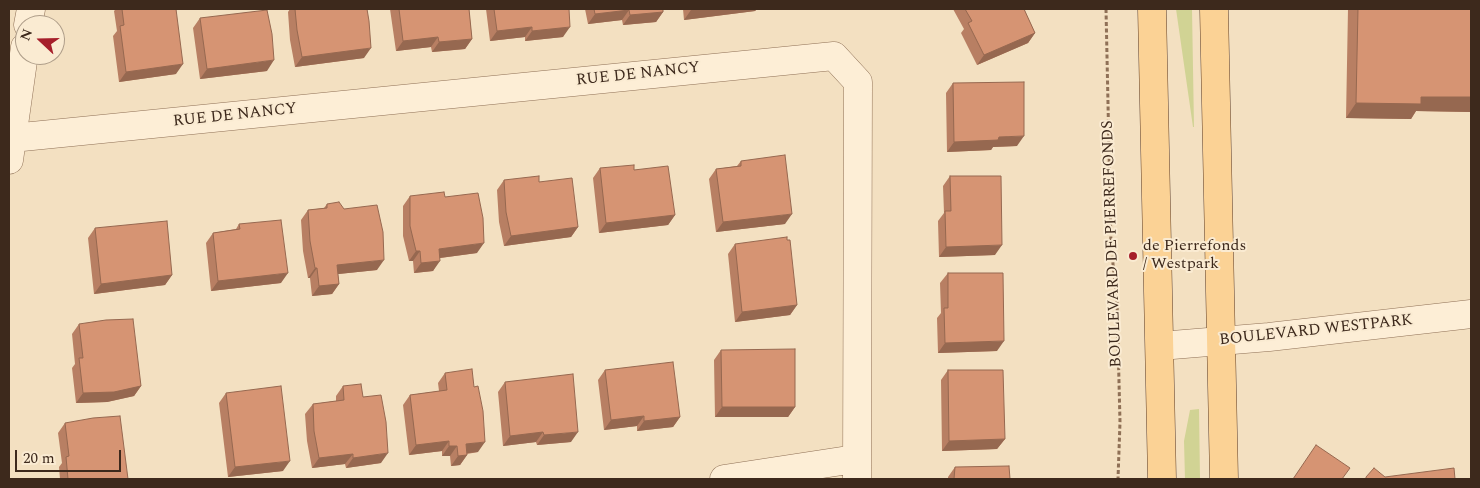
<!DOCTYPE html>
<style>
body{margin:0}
#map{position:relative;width:1480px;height:488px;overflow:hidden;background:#f3e0c1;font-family:Spectral,serif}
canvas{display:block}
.frame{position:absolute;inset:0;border:10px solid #3d291c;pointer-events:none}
.north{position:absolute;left:15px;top:15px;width:50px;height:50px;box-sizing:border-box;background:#faebd2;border:1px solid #ae9d89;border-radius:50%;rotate:291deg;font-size:14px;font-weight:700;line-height:20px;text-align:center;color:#3d291c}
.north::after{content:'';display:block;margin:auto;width:18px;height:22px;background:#a61f2b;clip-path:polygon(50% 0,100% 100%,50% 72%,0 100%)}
.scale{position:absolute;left:15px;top:450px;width:106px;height:22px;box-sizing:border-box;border:2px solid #3d291c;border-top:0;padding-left:6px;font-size:15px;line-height:18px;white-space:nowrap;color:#3d291c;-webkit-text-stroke:4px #faebd2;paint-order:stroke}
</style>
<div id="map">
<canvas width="1480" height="488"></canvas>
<div class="frame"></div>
<div class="north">N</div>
<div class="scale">20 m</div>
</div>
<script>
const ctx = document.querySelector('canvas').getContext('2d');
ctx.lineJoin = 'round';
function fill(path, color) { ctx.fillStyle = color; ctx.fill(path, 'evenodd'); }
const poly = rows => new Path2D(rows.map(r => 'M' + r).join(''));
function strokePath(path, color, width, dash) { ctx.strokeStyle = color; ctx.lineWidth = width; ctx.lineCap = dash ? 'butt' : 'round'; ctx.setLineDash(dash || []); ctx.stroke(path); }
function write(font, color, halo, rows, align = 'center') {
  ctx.font = font + ' Spectral,serif'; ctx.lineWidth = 4; ctx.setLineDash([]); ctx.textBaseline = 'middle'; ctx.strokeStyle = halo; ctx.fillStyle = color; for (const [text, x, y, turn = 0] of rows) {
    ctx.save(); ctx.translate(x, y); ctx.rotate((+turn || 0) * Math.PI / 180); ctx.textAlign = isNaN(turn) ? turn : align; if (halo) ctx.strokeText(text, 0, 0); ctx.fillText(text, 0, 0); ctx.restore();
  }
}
const green = poly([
 [1176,9,1192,9,1194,127,1193,127],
 [1199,409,1200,479,1185,479,1184,441,1190,410]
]);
const path = poly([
 [1106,9,1111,245,1117,302,1120,422,1118,479]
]);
const minor = poly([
 [28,25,31,9],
 [12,138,834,56,858,82,857,479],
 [9,160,25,47],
 [1160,346,1269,337,1471,314],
 [724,479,855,459]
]);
const major = poly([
 [1152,9,1162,479],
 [1214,9,1224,479]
]);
const wall = poly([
 [116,9,176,9,176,74,119,82,113,36,117,31,114,11],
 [290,9,367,9,364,58,295,67,290,40,288,12],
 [390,9,469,9,472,39,465,49,432,52,431,47,396,51],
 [486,9,569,9,563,37,525,41,525,37,490,41],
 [585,9,663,9,663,12,656,22,623,25,622,20,588,24],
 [683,9,757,9,755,11,684,20],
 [953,9,1024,9,1035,33,1028,43,977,65,961,33,964,29],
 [1348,9,1471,9,1471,112,1416,111,1411,119,1346,118],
 [200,18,267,71,200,79,193,28],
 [953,83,1017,146,993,147,991,150,947,152,946,93],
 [741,161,785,224,716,232,709,179,716,169,737,166],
 [600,168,634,170,675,215,668,225,599,233,593,178],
 [950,176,995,255,939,257,938,221,944,213,943,186],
 [504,180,578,227,571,237,504,246,499,222,497,190],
 [410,196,445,197,477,253,440,258,433,271,414,273,413,261,409,261,403,236,403,206],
 [327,204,377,270,338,274,339,284,332,294,312,296,310,278,308,278,303,251,301,220,308,210,324,208],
 [239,224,281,283,211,291,206,243,213,233,236,229],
 [95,228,172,275,165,285,94,294,88,238],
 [735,244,797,305,790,315,735,322,728,254],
 [948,273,997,351,938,353,937,318,941,313,940,283],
 [79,324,141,386,134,396,107,402,76,403,72,368,75,364,72,334],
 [721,350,795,407,788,417,715,417,714,360],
 [605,370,680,417,673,427,637,431,637,426,604,430,598,380],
 [948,370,1005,439,997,449,942,451,941,380],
 [445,373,478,452,467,454,467,455,460,465,451,466,450,456,442,456,442,451,409,455,403,405,410,395,439,391,438,383],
 [505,382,571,442,537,445,536,442,503,446,498,392],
 [343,386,363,397,381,463,346,468,345,464,312,468,307,441,305,414,313,404,336,401,336,396],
 [226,393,283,471,228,477,219,403],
 [65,423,128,479,60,479,59,467,62,463,58,433],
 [955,467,1010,479,948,479,948,477]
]);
const shadedWall = poly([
 [699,9,757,9,755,11,684,20,691,10],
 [629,10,622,20,588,24,595,14],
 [663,12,656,22,623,25,630,15],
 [532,27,525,37,490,41,497,31],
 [570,27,563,37,525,41,532,31],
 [1035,33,1028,43,977,65,984,55],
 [438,37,431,47,396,51,403,41],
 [472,39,465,49,432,52,439,42],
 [371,48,364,58,295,67,302,57],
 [274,60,267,71,200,79,207,69],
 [183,64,176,74,119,82,126,72],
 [1421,97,1471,97,1471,112,1416,111,1411,119,1346,118,1356,103],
 [1024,136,1017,146,993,147,991,150,947,152,954,142,999,137],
 [792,214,785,224,716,232,723,222],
 [675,215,668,225,599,233,606,223],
 [578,227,571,237,504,246,511,236],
 [484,243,477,253,432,259,439,249],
 [1002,245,995,255,939,257,946,247],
 [416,251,420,251,413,261,409,261],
 [384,260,377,270,329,275,337,265],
 [440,261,433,271,414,273,421,263],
 [315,268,317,268,310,278,308,278],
 [288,273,281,283,211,291,218,281],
 [172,275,165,285,94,294,101,284],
 [339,284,332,294,312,296,319,286],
 [797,305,790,315,735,322,742,312],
 [1004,341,997,351,938,353,945,343],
 [141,386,134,396,107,402,76,403,83,393],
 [722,407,795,407,788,417,715,417],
 [644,416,637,426,604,430,611,420],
 [680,417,673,427,637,431,644,421],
 [543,432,536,442,503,446,510,436],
 [578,432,571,442,537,445,544,435],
 [1005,439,997,449,942,451,949,441],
 [449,441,442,451,409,455,416,445],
 [485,442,478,452,459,454,466,444],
 [449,446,457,446,450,456,442,456],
 [388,453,381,463,346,468,353,458],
 [353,454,345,464,312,468,319,458],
 [467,455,460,465,451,466,458,456],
 [290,461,283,471,228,477,235,467]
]);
const building = poly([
 [122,9,176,9,183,64,126,72,120,26,124,25,122,9],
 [295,9,367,9,369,21,371,48,302,57,297,30,295,9],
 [399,9,469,9,472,39,439,42,438,37,403,41,399,9],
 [494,9,569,9,570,27,532,31,532,27,497,31,494,9],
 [594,9,663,9,663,12,630,15,629,10,595,14,594,9],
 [965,9,1024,9,1035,33,984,55,968,23,972,21,965,9],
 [1358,9,1471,9,1471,97,1421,97,1421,104,1356,103,1358,9],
 [267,10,272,34,274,60,207,69,200,18,267,10],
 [1024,82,1024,136,999,137,998,140,954,142,953,83,1024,82],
 [785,155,792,214,723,222,716,169,741,166,741,161,785,155],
 [634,165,634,170,668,166,675,215,606,223,600,168,634,165],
 [539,176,539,182,572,178,578,227,511,236,506,212,504,180,539,176],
 [950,176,1001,176,1002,245,946,247,945,211,951,211,950,176],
 [444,192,445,197,478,193,483,218,484,243,439,249,440,261,421,263,420,251,416,251,410,226,410,196,444,192],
 [339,202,344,209,377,205,383,232,384,260,337,265,339,284,319,286,317,268,315,268,310,241,308,210,327,208,327,204,339,202],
 [281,220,288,273,218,281,213,233,240,229,239,224,281,220],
 [167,221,172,275,101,284,95,228,167,221],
 [787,237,787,240,790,240,797,305,742,312,735,244,787,237],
 [948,273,1003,273,1004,341,945,343,944,308,948,308,948,273],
 [133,319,141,386,114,392,83,393,79,358,83,358,79,324,106,320,133,319],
 [795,349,795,407,722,407,721,350,795,349],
 [673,362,680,417,644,421,644,416,611,420,605,370,673,362],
 [472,369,474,387,478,386,483,411,485,442,466,444,467,455,458,456,457,446,449,446,449,441,416,445,410,395,447,390,445,373,472,369],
 [948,370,1003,370,1005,439,949,441,948,370],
 [573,374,578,432,544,435,543,432,510,436,505,382,573,374],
 [361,384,363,397,381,395,386,422,388,453,353,458,353,454,319,458,314,431,313,404,344,400,343,386,361,384],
 [281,386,290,461,235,467,226,393,281,386],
 [120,416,128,479,68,479,66,457,69,456,65,423,93,418,120,416],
 [1316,445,1350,468,1342,479,1293,479,1316,445],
 [1009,466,1010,479,954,479,955,467,1009,466],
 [1374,468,1385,477,1454,468,1455,479,1366,479,1366,477,1374,468]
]);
const markers = [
 [1133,256,5,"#a61f2b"]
];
const streetNames = [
 ["RUE DE NANCY",638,75,-6],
 ["RUE DE NANCY",235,116,-6],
 ["BOULEVARD DE PIERREFONDS",1113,244,-92],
 ["BOULEVARD WESTPARK",1316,331,-6]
];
const poiNames = [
 ["de Pierrefonds",1143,247],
 ["/ Westpark",1143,265]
];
fill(green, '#d1d394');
strokePath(minor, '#8f7056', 29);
strokePath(major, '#5d3e2b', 29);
strokePath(path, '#8f7056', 3, [4, 2.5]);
strokePath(minor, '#fdeed6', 28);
strokePath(major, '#fbd295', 28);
fill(wall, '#b87f63');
fill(shadedWall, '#966850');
fill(building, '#d69473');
strokePath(building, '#966850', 1);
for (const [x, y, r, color] of markers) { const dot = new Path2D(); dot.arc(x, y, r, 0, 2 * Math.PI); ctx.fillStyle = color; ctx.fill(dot); strokePath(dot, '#faebd2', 2); }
write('16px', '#3d291c', '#faebd2', streetNames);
write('16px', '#3d291c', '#faebd2', poiNames, 'left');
</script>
